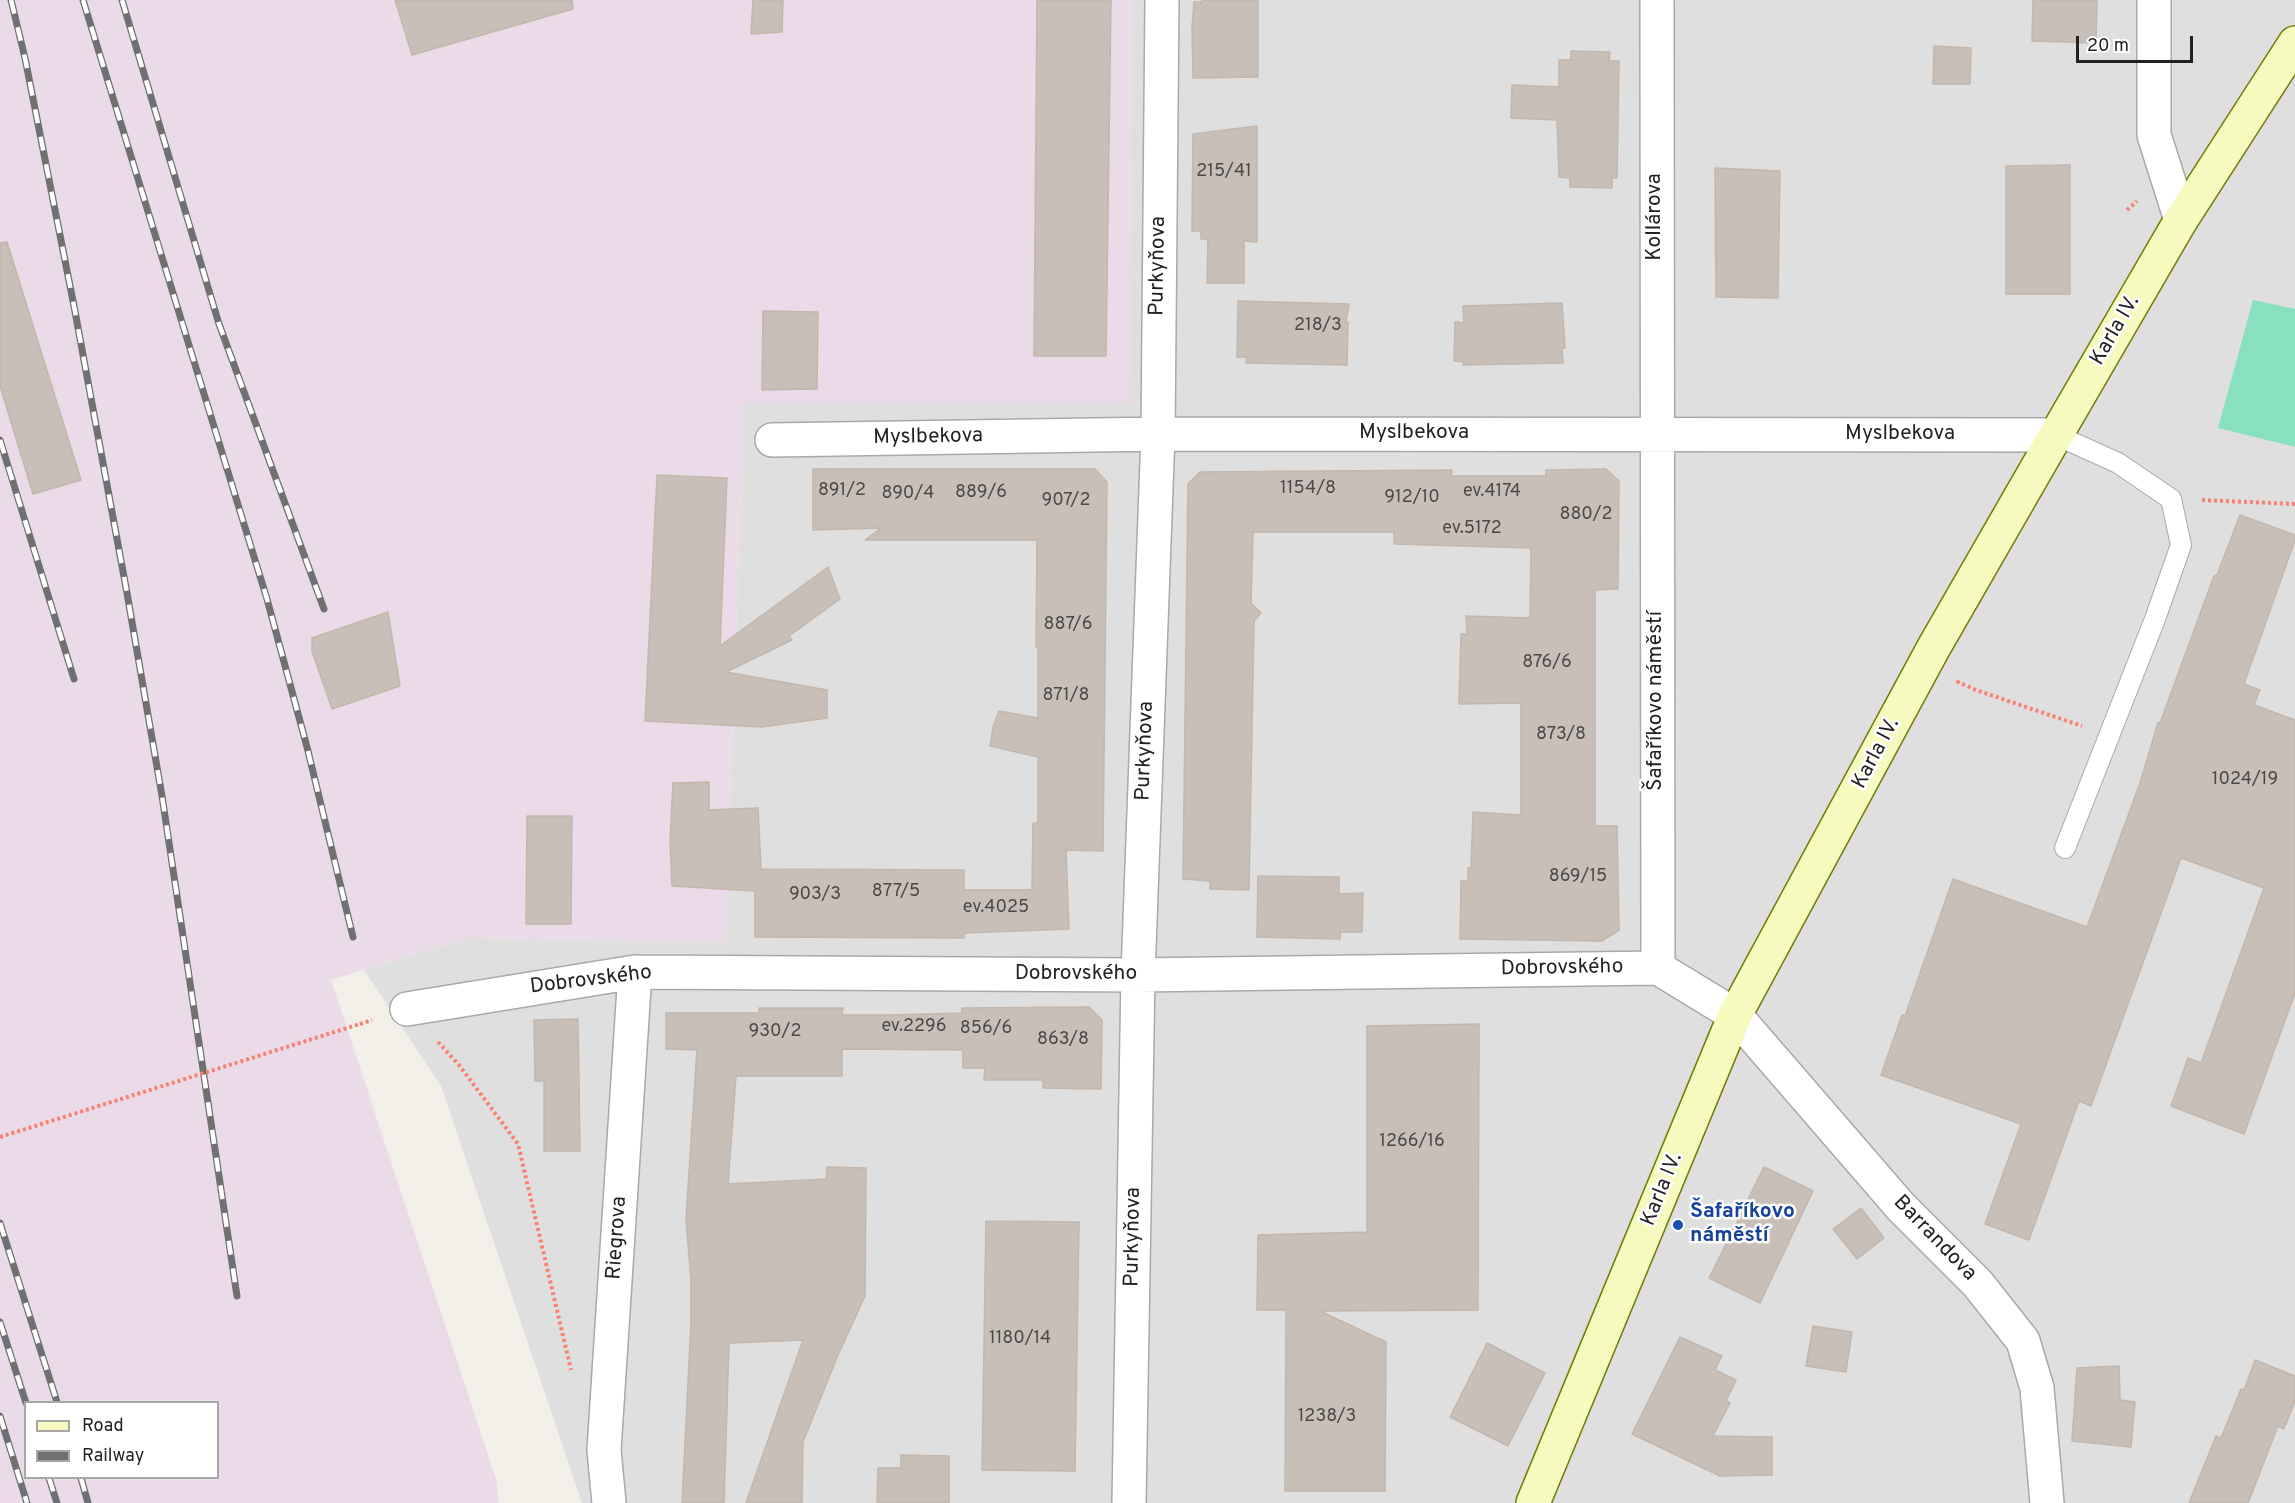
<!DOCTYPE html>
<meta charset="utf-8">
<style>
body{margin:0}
#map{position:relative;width:2295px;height:1503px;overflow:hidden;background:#f2efe9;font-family:Overpass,sans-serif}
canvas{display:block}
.legend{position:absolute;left:24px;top:1401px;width:195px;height:78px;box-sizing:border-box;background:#fff;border:2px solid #a7a7a7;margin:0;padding:8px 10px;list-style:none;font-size:18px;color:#222}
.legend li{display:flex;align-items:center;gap:12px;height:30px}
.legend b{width:30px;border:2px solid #a7a7a7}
.scale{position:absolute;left:2076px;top:36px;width:117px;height:27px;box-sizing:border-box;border:3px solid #222;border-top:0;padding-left:8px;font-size:18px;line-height:21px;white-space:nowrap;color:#222;-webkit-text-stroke:4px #fff;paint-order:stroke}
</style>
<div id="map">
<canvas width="2295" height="1503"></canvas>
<ul class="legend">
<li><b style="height:8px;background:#f7fabf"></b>Road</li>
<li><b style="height:8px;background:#707070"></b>Railway</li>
</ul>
<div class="scale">20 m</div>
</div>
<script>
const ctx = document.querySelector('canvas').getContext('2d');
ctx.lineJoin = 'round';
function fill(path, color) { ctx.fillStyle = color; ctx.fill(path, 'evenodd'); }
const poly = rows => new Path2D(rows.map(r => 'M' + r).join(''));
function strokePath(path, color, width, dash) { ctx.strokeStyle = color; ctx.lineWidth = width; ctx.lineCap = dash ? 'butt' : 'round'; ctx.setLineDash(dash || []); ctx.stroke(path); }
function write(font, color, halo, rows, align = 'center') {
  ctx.font = font + ' Overpass,sans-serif'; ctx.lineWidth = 5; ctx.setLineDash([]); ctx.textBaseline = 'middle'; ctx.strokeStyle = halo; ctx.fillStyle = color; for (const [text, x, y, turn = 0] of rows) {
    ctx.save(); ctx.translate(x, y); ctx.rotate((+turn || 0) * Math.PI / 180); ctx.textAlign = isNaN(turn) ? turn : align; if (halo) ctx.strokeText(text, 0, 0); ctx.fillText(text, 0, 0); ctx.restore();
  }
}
const residential = poly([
 [1132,0,2295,0,2295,1503,582,1503,441,1086,364,970,468,938,725,942,744,403,1129,403]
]);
const industrial = poly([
 [0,0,1132,0,1129,403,744,403,725,942,468,938,331,980,496,1479,499,1503,0,1503],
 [26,1402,218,1402,218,1478,26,1478]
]);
const pitch = poly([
 [2253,300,2295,309,2295,447,2218,428]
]);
const building = poly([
 [395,0,572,0,573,9,412,55,395,0],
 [753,0,783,0,782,32,751,34,753,0],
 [1037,0,1111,0,1106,356,1034,356,1037,0],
 [1202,0,1258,0,1258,77,1193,78,1192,28,1194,2,1202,2,1202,0],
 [2033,0,2097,0,2096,43,2032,41,2033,0],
 [1934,46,1971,48,1970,84,1933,84,1934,46],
 [1571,51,1610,52,1609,61,1619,61,1617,178,1612,178,1612,188,1570,187,1570,178,1559,177,1557,120,1511,118,1512,85,1559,87,1559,60,1571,60,1571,51],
 [1257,126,1257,242,1244,241,1244,283,1207,283,1208,239,1201,239,1201,231,1192,231,1193,134,1257,126],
 [2070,165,2070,294,2006,294,2006,166,2070,165],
 [1715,168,1780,171,1778,298,1716,297,1715,168],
 [7,242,81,480,33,494,0,386,0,243,7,242],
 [1238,301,1349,304,1346,322,1348,322,1347,365,1246,363,1247,357,1237,357,1238,301],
 [1562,303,1565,348,1562,348,1563,363,1463,365,1464,362,1454,361,1455,322,1464,323,1463,306,1562,303],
 [763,311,818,312,817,389,762,390,763,311],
 [813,469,1095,469,1107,482,1103,851,1066,850,1069,929,964,933,964,938,755,937,755,891,672,886,670,842,673,783,709,782,709,810,758,808,761,869,964,870,964,890,1032,890,1033,823,1038,823,1038,757,990,746,993,727,999,711,1038,718,1038,647,1036,647,1037,540,865,540,881,528,813,530,813,469],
 [1606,469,1619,481,1618,589,1595,590,1595,826,1617,826,1619,930,1602,941,1460,939,1461,881,1468,881,1468,868,1471,868,1473,812,1521,815,1521,703,1459,704,1461,634,1467,634,1466,616,1530,618,1531,548,1394,544,1394,532,1253,532,1251,603,1261,613,1254,621,1249,890,1210,889,1210,881,1183,879,1188,484,1200,472,1452,470,1451,476,1546,476,1546,470,1606,469],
 [657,475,727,478,720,646,828,567,840,599,789,636,792,640,726,672,827,690,827,718,762,727,645,721,657,475],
 [2240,515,2295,535,2295,540,2244,684,2260,690,2254,705,2295,720,2295,993,2244,1134,2171,1106,2188,1058,2201,1063,2264,888,2181,858,2091,1106,2079,1101,2029,1240,1985,1224,2021,1124,1881,1075,1902,1015,1905,1016,1953,879,2087,927,2140,783,2158,723,2160,723,2214,576,2217,575,2240,515],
 [388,612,400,686,332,709,312,651,312,638,388,612],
 [527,816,572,816,571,924,526,924,527,816],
 [1258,876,1339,877,1339,894,1363,893,1362,932,1340,932,1340,939,1257,937,1258,876],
 [1089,1007,1102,1020,1101,1089,1043,1088,1043,1080,984,1080,985,1068,963,1068,963,1050,842,1049,842,1076,736,1076,728,1184,826,1179,827,1167,866,1168,865,1296,838,1355,803,1442,802,1503,746,1503,803,1340,729,1343,724,1503,682,1503,691,1322,691,1281,686,1219,697,1050,666,1049,666,1013,759,1013,759,1008,843,1008,842,1015,890,1015,962,1013,962,1008,1089,1007],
 [578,1019,580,1151,544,1151,544,1081,535,1081,534,1020,578,1019],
 [1479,1024,1478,1310,1320,1311,1386,1342,1385,1491,1285,1491,1286,1310,1257,1310,1258,1235,1367,1232,1367,1026,1479,1024],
 [1764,1167,1813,1191,1760,1303,1709,1278,1764,1167],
 [1861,1208,1884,1238,1857,1259,1833,1229,1861,1208],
 [986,1221,1079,1222,1075,1471,982,1470,986,1221],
 [1813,1326,1852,1332,1846,1372,1806,1366,1813,1326],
 [1680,1337,1722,1356,1715,1370,1736,1380,1726,1401,1730,1403,1713,1436,1772,1437,1772,1475,1720,1476,1632,1434,1680,1337],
 [1487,1343,1545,1373,1508,1446,1450,1417,1487,1343],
 [2255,1360,2295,1376,2295,1401,2284,1429,2278,1426,2248,1503,2189,1503,2216,1436,2221,1438,2241,1389,2244,1390,2255,1360],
 [2119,1366,2120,1400,2135,1402,2131,1447,2072,1441,2077,1368,2119,1366],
 [901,1455,949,1456,949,1503,877,1503,878,1468,901,1468,901,1455]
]);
const path = poly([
 [2127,210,2137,201],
 [2202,500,2295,504],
 [1959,681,1958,682,1976,690,2082,726],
 [360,1024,372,1020],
 [438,1042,459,1065,518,1144,571,1370]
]);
const lane = poly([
 [2056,435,2118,463,2171,499,2181,545,2155,619,2065,848]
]);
const street = poly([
 [1657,0,1658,968],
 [2154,0,2154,135,2181,220],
 [772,440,1158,434,2056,435],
 [407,1009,635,972,1138,975,1658,968,1735,1015,1901,1207,1978,1284,2023,1341,2037,1388,2047,1503],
 [609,1503,604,1450,635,972],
 [1129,1503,1138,975,1158,434,1162,0]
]);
const secondary = poly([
 [1533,1503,1735,1015,1934,647,2056,435,2181,220,2295,43]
]);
const rail = poly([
 [11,0,25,58,74,306,127,593,162,796,237,1296],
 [83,0,267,599,307,747,353,937],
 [122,0,219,324,324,609],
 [0,440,74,679],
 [0,1223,57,1402],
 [0,1322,26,1403],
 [0,1416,27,1503],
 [49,1478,57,1503],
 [81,1478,88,1503]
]);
const pathBridge = poly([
 [0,1137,360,1024]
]);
const markers = [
 [1678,1225,6,"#1a4fb4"]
];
const numberNames = [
 ["215/41",1224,172],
 ["218/3",1318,326],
 ["1154/8",1308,489],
 ["891/2",842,491],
 ["ev.4174",1492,492],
 ["889/6",981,493],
 ["890/4",908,494],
 ["912/10",1412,498],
 ["907/2",1066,501],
 ["880/2",1586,515],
 ["ev.5172",1472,529],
 ["887/6",1068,625],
 ["876/6",1547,663],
 ["871/8",1066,696],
 ["873/8",1561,735],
 ["1024/19",2245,780],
 ["869/15",1578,877],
 ["877/5",896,892],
 ["903/3",815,895],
 ["ev.4025",996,908],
 ["ev.2296",914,1027],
 ["856/6",986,1029],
 ["930/2",775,1032],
 ["863/8",1063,1040],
 ["1266/16",1412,1142],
 ["1180/14",1020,1339],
 ["1238/3",1327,1417]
];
const streetNames = [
 ["Kollárova",1656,217,-90],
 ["Purkyňova",1159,266,-89],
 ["Karla IV.",2116,331,-60],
 ["Myslbekova",1414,434],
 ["Myslbekova",1900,435],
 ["Myslbekova",928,438,-1],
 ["Šafaříkovo náměstí",1657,701,-90],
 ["Purkyňova",1146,751,-88],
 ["Karla IV.",1877,754,-62],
 ["Dobrovského",1562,969,-1],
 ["Dobrovského",1076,975],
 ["Dobrovského",591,981,-7],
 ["Karla IV.",1663,1190,-68],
 ["Purkyňova",1134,1237,-89],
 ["Riegrova",618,1238,-86],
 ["Barrandova",1934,1239,46]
];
const transitNames = [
 ["Šafaříkovo",1690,1213],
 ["náměstí",1690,1237]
];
fill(residential, '#e0dfdf');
fill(industrial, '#ebdbe8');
fill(pitch, '#88e0be');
fill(building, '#c7bfb8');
strokePath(building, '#c4b6ab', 1.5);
strokePath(lane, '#a9a9a9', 22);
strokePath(street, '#a9a9a9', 36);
strokePath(secondary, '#707d05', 36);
strokePath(path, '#fa8072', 4, [3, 3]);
strokePath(lane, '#fff', 20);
strokePath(street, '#fff', 33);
strokePath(secondary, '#f7fabf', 33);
strokePath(rail, '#707070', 7);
strokePath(rail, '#fff', 4.5, [14]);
strokePath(pathBridge, '#fa8072', 4, [3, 3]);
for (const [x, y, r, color] of markers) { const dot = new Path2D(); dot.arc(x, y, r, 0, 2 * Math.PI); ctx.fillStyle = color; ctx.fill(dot); strokePath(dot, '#fff', 2); }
write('18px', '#4b4948', null, numberNames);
write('21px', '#222', '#fff', streetNames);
write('bold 21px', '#164399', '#fff', transitNames, 'left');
</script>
